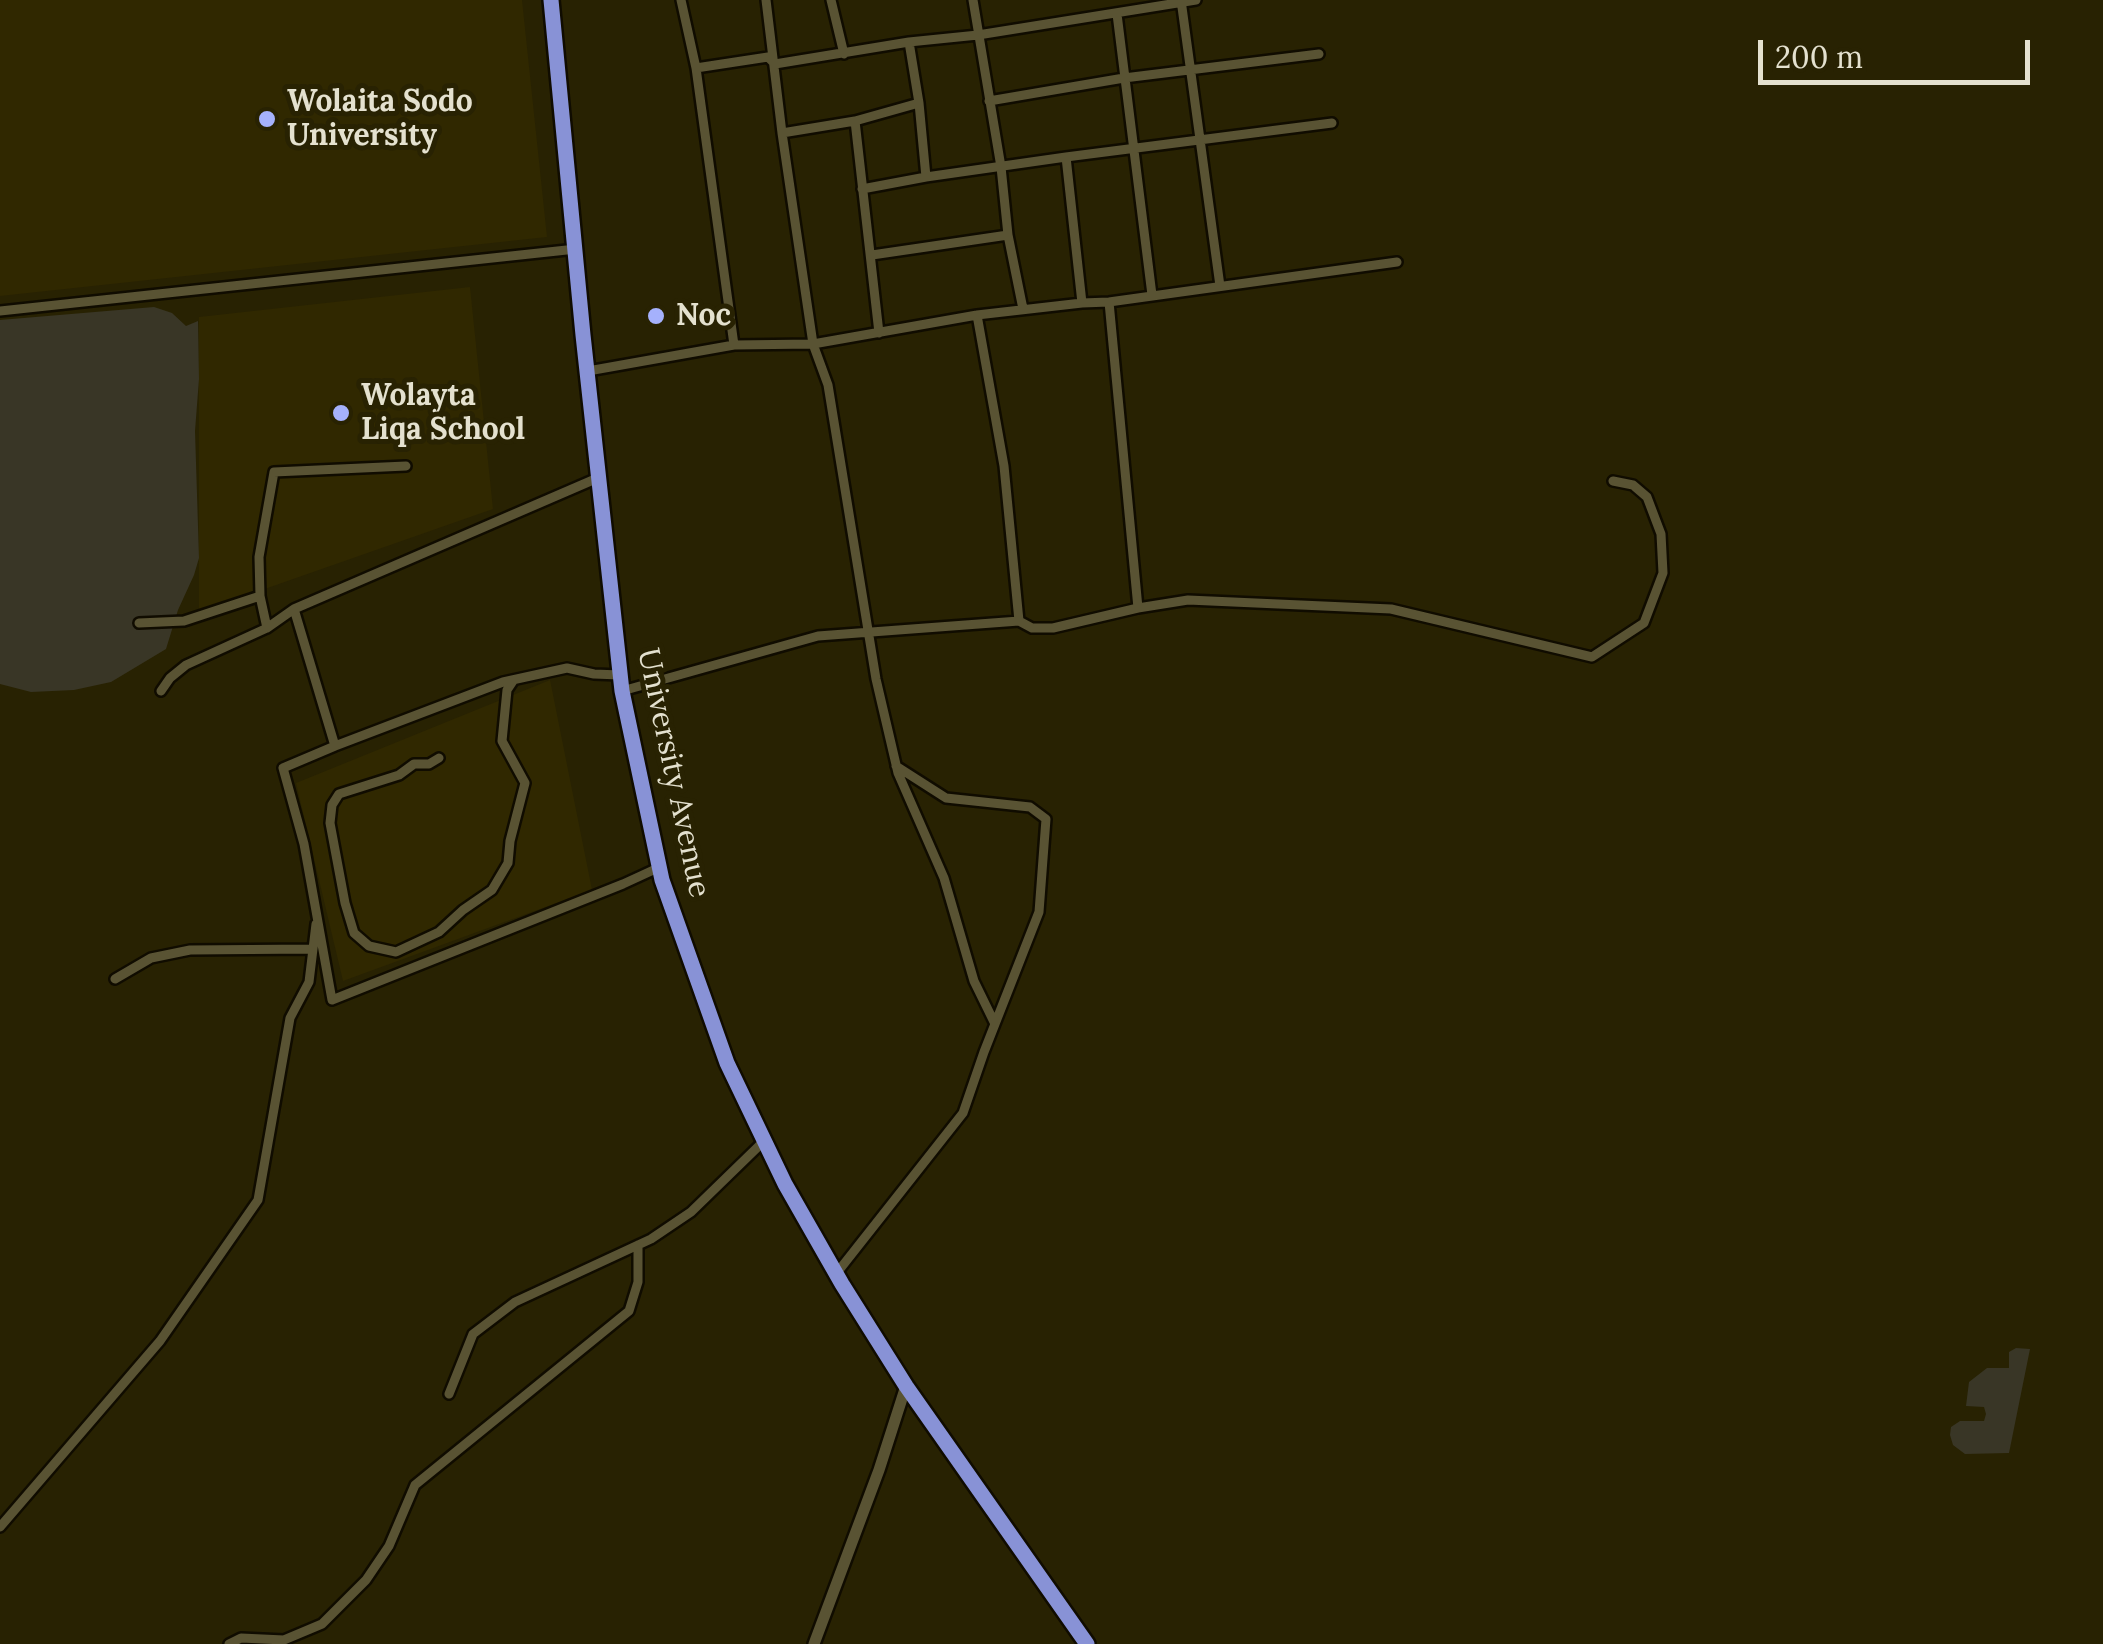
<!DOCTYPE html>
<style>
body{margin:0}
#map{position:relative;width:2103px;height:1644px;overflow:hidden;background:#282202;font-family:Lora,serif}
canvas{display:block}
.scale{position:absolute;left:1758px;top:40px;width:272px;height:45px;box-sizing:border-box;border:5px solid #e4e1cf;border-top:0;padding-left:12px;font-size:30px;line-height:35px;white-space:nowrap;color:#e4e1cf;-webkit-text-stroke:8px #282202;paint-order:stroke}
</style>
<div id="map">
<canvas width="2103" height="1644"></canvas>
<div class="scale">200 m</div>
</div>
<script>
const ctx = document.querySelector('canvas').getContext('2d');
ctx.lineJoin = 'round';
function fill(path, color) { ctx.fillStyle = color; ctx.fill(path, 'evenodd'); }
const poly = rows => new Path2D(rows.map(r => 'M' + r).join(''));
function strokePath(path, color, width, dash) { ctx.strokeStyle = color; ctx.lineWidth = width; ctx.lineCap = dash ? 'butt' : 'round'; ctx.setLineDash(dash || []); ctx.stroke(path); }
function write(font, color, halo, rows, align = 'center') {
  ctx.font = font + ' Lora,serif'; ctx.lineWidth = 10; ctx.setLineDash([]); ctx.textBaseline = 'middle'; ctx.strokeStyle = halo; ctx.fillStyle = color; for (const [text, x, y, turn = 0] of rows) {
    ctx.save(); ctx.translate(x, y); ctx.rotate((+turn || 0) * Math.PI / 180); ctx.textAlign = isNaN(turn) ? turn : align; if (halo) ctx.strokeText(text, 0, 0); ctx.fillText(text, 0, 0); ctx.restore();
  }
}
const built = poly([
 [0,0,522,0,547,237,0,296],
 [470,287,493,509,199,612,199,317],
 [550,680,592,890,343,981,296,783]
]);
const green = poly([
 [154,307,172,313,186,326,198,321,199,379,195,431,199,558,194,575,178,610,166,649,111,682,74,690,31,692,0,684,0,320],
 [2016,1348,2030,1349,2009,1453,1965,1454,1953,1445,1950,1435,1951,1427,1960,1421,1984,1421,1986,1414,1984,1407,1966,1406,1969,1382,1987,1368,2009,1368,2009,1352]
]);
const minor = poly([
 [681,0,696,68,734,345],
 [766,0,782,133,813,344,828,385,876,679,898,773,944,878,974,981,995,1024],
 [831,0,844,54],
 [973,0,1001,167,1008,235,1023,309],
 [1181,0,1220,286],
 [1117,14,1152,295],
 [909,42,919,103,926,177],
 [696,68,768,57,775,64,909,42,978,35,1196,0],
 [989,101,1124,78,1319,54],
 [855,121,919,103],
 [782,133,855,121,879,333],
 [1066,157,1082,303],
 [862,189,926,177,1066,157,1332,123],
 [872,255,1008,235],
 [1109,302,1138,608],
 [0,311,576,249],
 [977,315,1004,466,1019,621],
 [588,371,734,345,813,344,977,315,1082,303,1109,302,1397,262],
 [260,596,259,557,274,472,406,466],
 [139,623,184,621,260,596,267,628,294,609],
 [620,675,594,674,567,668,503,682,335,746,283,768,304,844,332,1000,623,884,660,867],
 [161,691,170,678,186,665,267,628],
 [622,691,818,636,1019,621,1032,628,1053,628,1138,608,1188,600,1391,609,1592,657,1644,623,1663,573,1661,534,1647,497,1633,485,1613,481],
 [335,746,294,609,600,477],
 [439,758,429,764,414,764,399,775,339,794,332,805,330,823,345,903,354,933,369,946,396,952,439,932,463,910,492,890,508,863,510,841,525,783,502,741,507,690,513,681],
 [115,979,151,958,190,950,312,949],
 [836,1274,963,1113,984,1052,1039,912,1046,819,1030,807,946,798,896,766],
 [449,1394,473,1334,515,1302,651,1239,691,1212,764,1141],
 [0,1527,160,1341,258,1200,290,1018,309,982,316,924],
 [229,1644,241,1638,284,1640,322,1624,366,1580,389,1546,415,1485,629,1311,638,1282,638,1245]
]);
const tertiary = poly([
 [814,1644,879,1470,906,1386]
]);
const trunk = poly([
 [551,0,583,335,622,691,662,880,727,1063,785,1184,842,1284,906,1386,1087,1644]
]);
const markers = [
 [267,119,10,"#a5b1fc"],
 [656,316,10,"#a5b1fc"],
 [341,413,10,"#a5b1fc"]
];
const poiNames = [
 ["Wolaita Sodo",287,102],
 ["University",287,136],
 ["Noc",676,316],
 ["Wolayta",361,396],
 ["Liqa School",361,430]
];
const streetNames = [
 ["University Avenue",673,773,78]
];
fill(built, '#302800');
fill(green, '#393626');
strokePath(minor, '#100c00', 14);
strokePath(tertiary, '#100c00', 16);
strokePath(trunk, '#100c00', 20);
strokePath(minor, '#595333', 9);
strokePath(tertiary, '#595333', 11);
strokePath(trunk, '#8892d6', 15);
for (const [x, y, r, color] of markers) { const dot = new Path2D(); dot.arc(x, y, r, 0, 2 * Math.PI); ctx.fillStyle = color; ctx.fill(dot); strokePath(dot, '#282202', 4); }
write('bold 30px', '#e4e1cf', '#282202', poiNames, 'left');
write('30px', '#e4e1cf', '#282202', streetNames);
</script>
